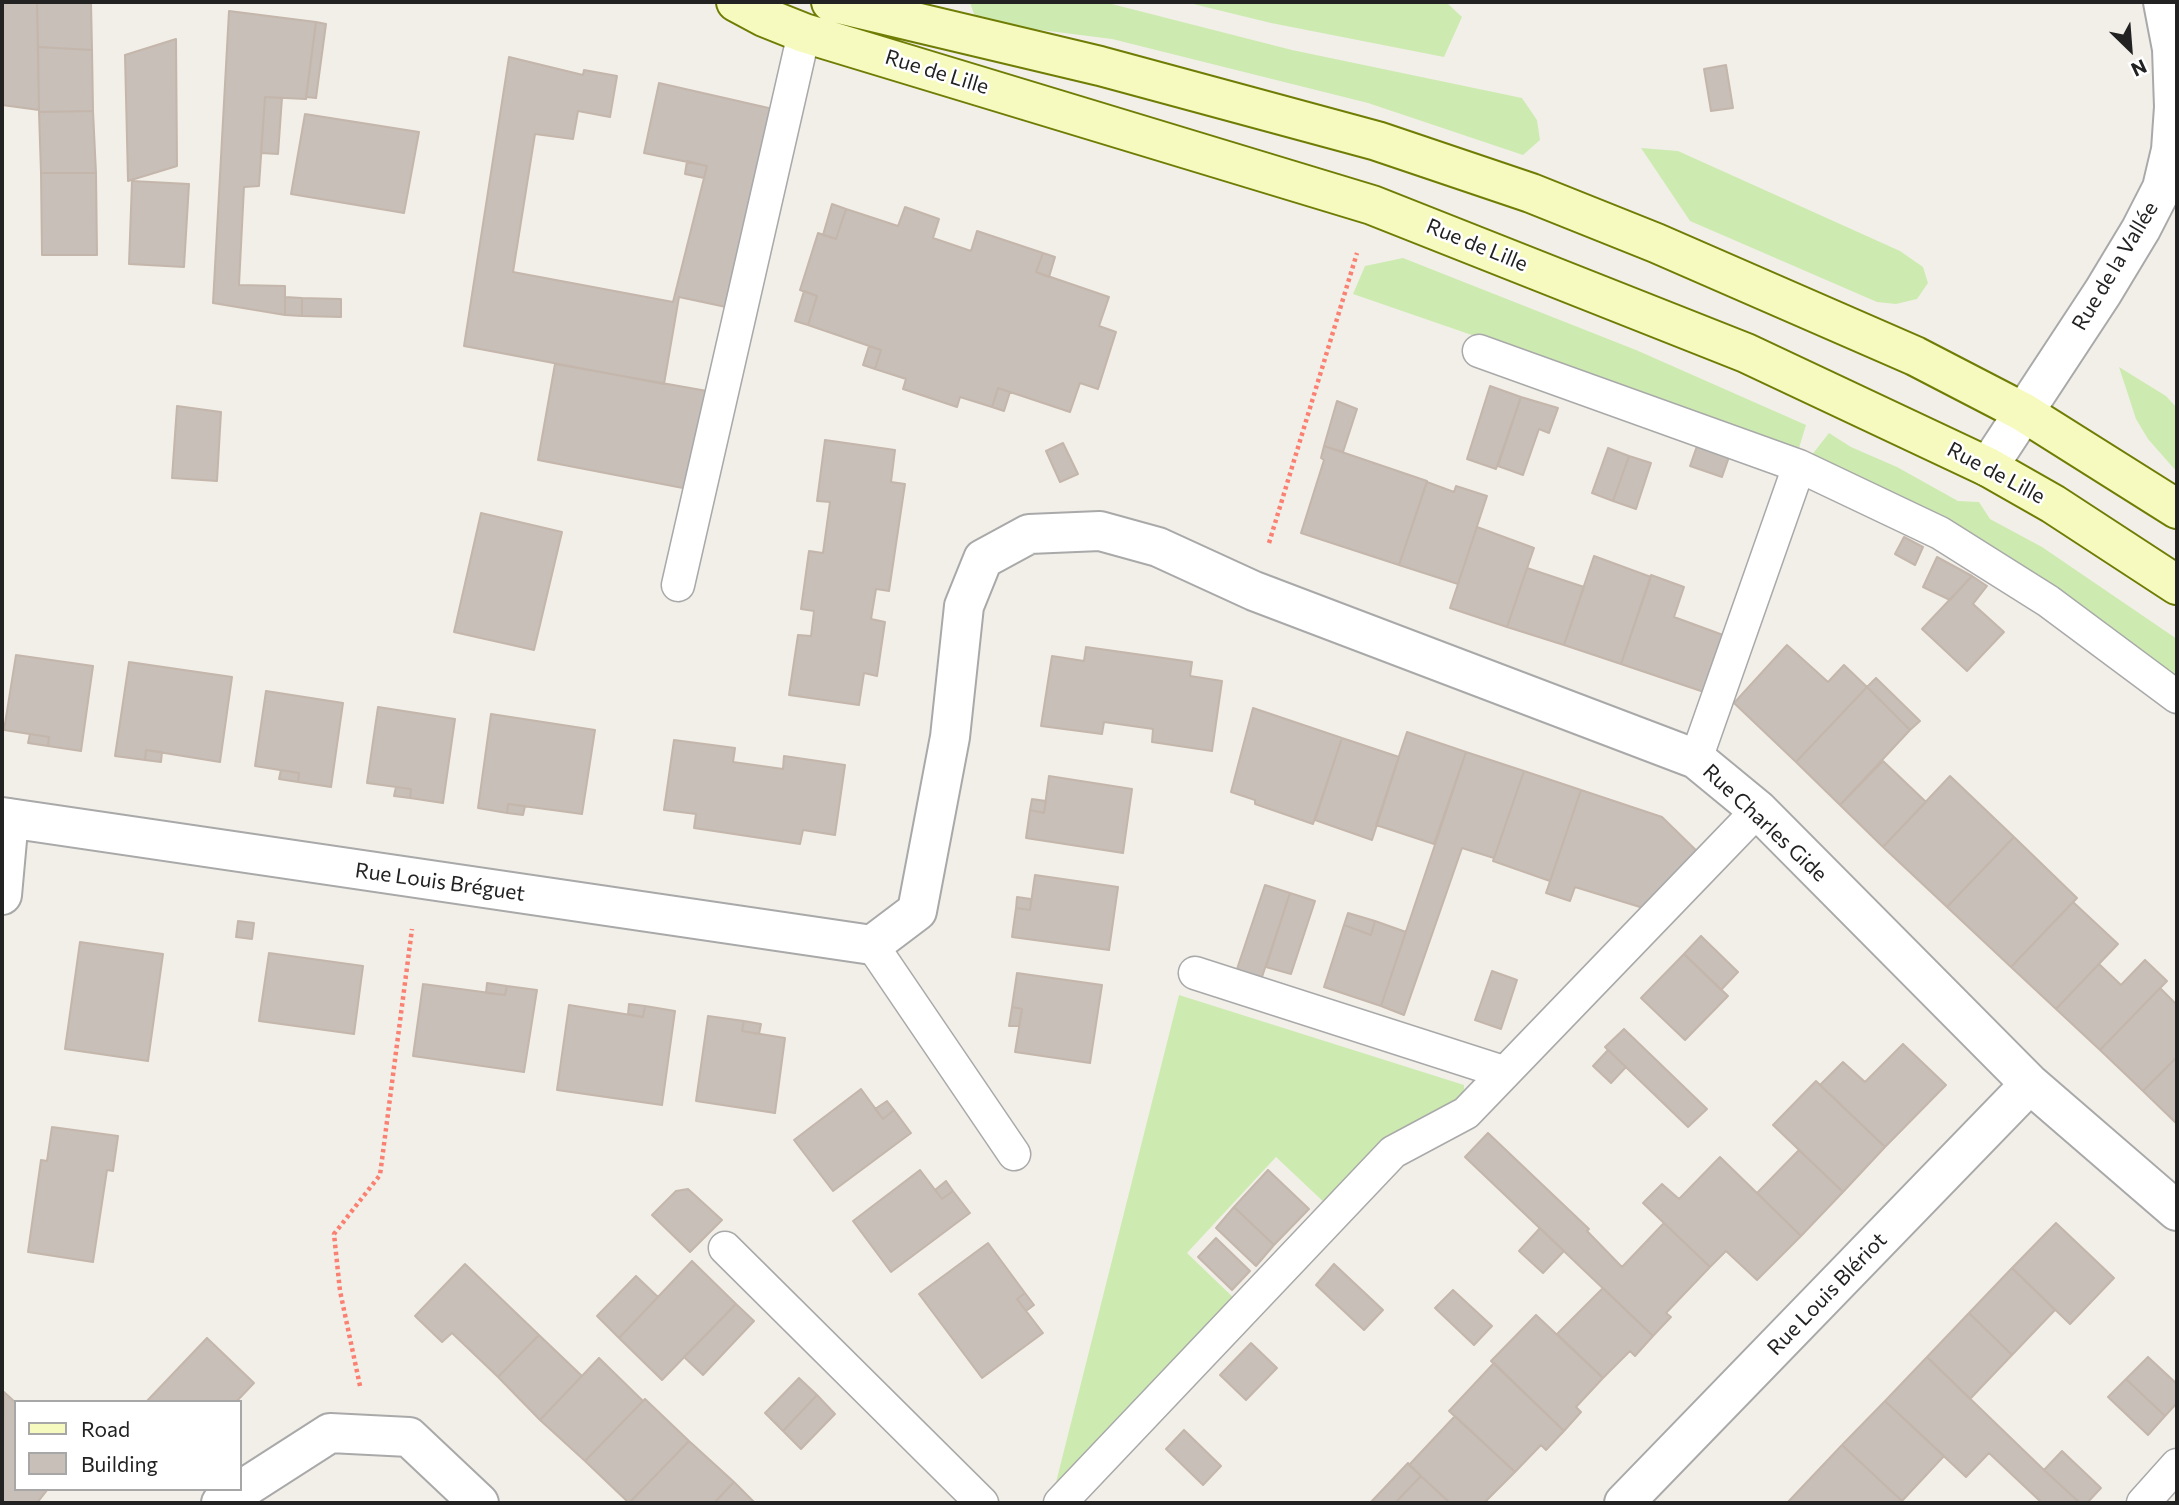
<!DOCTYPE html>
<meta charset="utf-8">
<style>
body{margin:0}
#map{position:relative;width:2179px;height:1505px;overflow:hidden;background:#f2efe9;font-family:Commissioner,sans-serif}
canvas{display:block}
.frame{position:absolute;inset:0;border:4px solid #222;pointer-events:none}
.legend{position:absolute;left:14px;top:1400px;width:228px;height:91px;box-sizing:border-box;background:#fff;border:2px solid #a7a7a7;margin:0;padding:9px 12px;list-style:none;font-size:21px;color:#222}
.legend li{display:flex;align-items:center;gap:14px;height:35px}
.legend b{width:35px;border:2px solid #a7a7a7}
.north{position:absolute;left:2095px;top:14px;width:70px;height:70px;-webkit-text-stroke:5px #fff;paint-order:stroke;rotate:155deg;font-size:19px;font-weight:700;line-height:28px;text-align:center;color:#222}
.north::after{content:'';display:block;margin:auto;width:24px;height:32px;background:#222;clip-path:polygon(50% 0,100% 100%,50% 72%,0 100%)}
</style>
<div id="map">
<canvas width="2179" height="1505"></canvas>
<div class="frame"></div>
<ul class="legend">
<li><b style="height:9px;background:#f7fabf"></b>Road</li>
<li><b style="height:19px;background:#c7bfb8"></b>Building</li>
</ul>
<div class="north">N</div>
</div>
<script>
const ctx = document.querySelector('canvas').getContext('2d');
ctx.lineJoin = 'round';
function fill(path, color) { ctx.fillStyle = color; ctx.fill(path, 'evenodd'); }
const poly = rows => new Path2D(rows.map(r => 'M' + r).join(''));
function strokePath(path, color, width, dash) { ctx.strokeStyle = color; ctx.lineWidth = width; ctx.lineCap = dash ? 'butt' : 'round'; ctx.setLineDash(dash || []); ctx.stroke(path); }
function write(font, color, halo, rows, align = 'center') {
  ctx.font = font + ' Commissioner,sans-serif'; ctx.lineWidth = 5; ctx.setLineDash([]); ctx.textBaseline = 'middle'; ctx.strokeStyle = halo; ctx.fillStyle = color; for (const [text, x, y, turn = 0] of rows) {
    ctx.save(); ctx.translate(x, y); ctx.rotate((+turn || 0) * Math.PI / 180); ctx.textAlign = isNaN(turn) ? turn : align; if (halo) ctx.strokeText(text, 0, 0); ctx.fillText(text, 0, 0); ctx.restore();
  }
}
const grass = poly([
 [1104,2,1292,50,1522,98,1537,120,1540,140,1523,155,1368,103,1112,39,977,22,970,3],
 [1185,2,1446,2,1462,17,1444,57,1271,23],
 [1641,148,1678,151,1900,251,1923,267,1928,283,1917,299,1896,304,1877,302,1690,221],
 [1403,258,1636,350,1806,425,1799,448,1353,294,1365,266],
 [2119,367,2166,396,2177,408,2177,472,2148,439,2136,419],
 [1829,433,1851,447,1897,467,1958,501,1979,502,1990,519,2042,547,2177,639,2177,683,1811,456],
 [1179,995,1464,1085,1464,1102,1329,1207,1276,1157,1187,1253,1238,1302,1051,1502]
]);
const building = poly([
 [2,2,37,2,39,110,2,105,2,2],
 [37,2,91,2,92,50,38,47,37,2],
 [229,11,316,22,306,99,265,97,259,186,244,187,239,285,285,286,285,315,213,303,229,11],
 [316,22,326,24,316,98,306,97,316,22],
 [176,39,177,166,128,181,125,55,176,39],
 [38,47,92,50,93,111,39,112,38,47],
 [509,57,583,75,584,70,617,76,610,117,578,111,573,139,535,134,513,272,673,302,707,166,644,153,659,83,773,109,726,307,679,297,664,384,464,346,509,57],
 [1726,65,1733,108,1711,111,1704,69,1726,65],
 [265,97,282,98,278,154,261,153,265,97],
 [93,111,96,173,41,173,39,112,93,111],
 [305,114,419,132,404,213,291,194,305,114],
 [687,161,707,166,704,178,685,174,687,161],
 [41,173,96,173,97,255,42,255,41,173],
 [132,181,189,184,184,267,129,264,132,181],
 [832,204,846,209,836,239,823,235,832,204],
 [905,207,939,219,933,238,971,251,977,231,1043,253,1036,272,1109,297,1099,326,1116,332,1098,389,1080,383,1070,412,998,388,992,407,960,397,957,407,903,389,906,379,875,369,881,350,808,325,817,296,800,290,818,233,836,239,846,209,898,226,905,207],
 [1043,253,1055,257,1049,277,1036,272,1043,253],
 [804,291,817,296,808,325,795,321,804,291],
 [285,297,302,298,302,316,285,315,285,297],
 [302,298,341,299,341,317,302,316,302,298],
 [869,346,881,350,875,369,863,365,869,346],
 [555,364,707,391,688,489,538,460,555,364],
 [1490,386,1521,397,1496,469,1467,459,1490,386],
 [998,388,1010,392,1004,411,992,407,998,388],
 [1521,397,1558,408,1549,433,1539,429,1523,475,1498,466,1521,397],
 [1337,401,1357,409,1343,452,1324,446,1337,401],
 [177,406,221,412,217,481,172,478,177,406],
 [825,440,895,450,891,482,905,484,889,591,876,589,871,619,885,622,877,676,864,673,859,705,789,695,798,635,811,636,814,611,801,609,809,551,823,553,830,502,817,501,825,440],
 [1063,443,1078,474,1060,482,1046,451,1063,443],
 [1324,446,1427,481,1399,565,1301,533,1324,460,1321,458,1324,446],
 [1697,446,1729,457,1722,477,1690,466,1697,446],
 [1608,448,1629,456,1613,501,1592,493,1608,448],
 [1629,456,1651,463,1636,509,1613,501,1629,456],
 [1427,482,1454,492,1456,486,1487,496,1458,584,1399,565,1427,482],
 [481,513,562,532,534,650,454,632,481,513],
 [1477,527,1534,548,1507,627,1450,608,1477,527],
 [1904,537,1923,547,1915,565,1895,554,1904,537],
 [1594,556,1651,577,1621,664,1564,645,1594,556],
 [1937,557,1972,576,1950,600,1923,587,1937,557],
 [1527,568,1584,587,1564,645,1507,627,1527,568],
 [1651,575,1684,587,1674,617,1723,635,1704,692,1621,664,1651,575],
 [1972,576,1987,586,1973,604,2004,632,1967,671,1922,629,1972,576],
 [1787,645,1828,682,1844,665,1867,687,1796,762,1734,703,1787,645],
 [1086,647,1192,662,1190,676,1222,681,1212,751,1152,742,1153,729,1104,722,1102,734,1041,726,1052,656,1084,661,1086,647],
 [16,655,93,666,81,751,48,746,49,737,4,730,16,655],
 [129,662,232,677,220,762,146,750,145,760,115,756,129,662],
 [1876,678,1920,721,1910,730,1867,687,1876,678],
 [1867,687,1910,730,1840,805,1796,762,1867,687],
 [266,691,343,703,331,787,298,782,299,773,255,766,266,691],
 [378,707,455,719,443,803,410,798,411,789,367,783,378,707],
 [1253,708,1342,738,1313,824,1255,804,1255,800,1231,792,1253,708],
 [491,714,595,730,582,814,508,804,507,813,478,808,491,714],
 [1407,732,1466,752,1434,844,1376,825,1407,732],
 [30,734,49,737,48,746,28,743,30,734],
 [1342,738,1399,757,1372,840,1315,820,1342,738],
 [674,740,735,748,733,762,783,769,784,756,845,765,835,835,803,830,800,844,694,828,696,814,664,810,674,740],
 [146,750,162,752,161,762,145,760,146,750],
 [1466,752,1524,771,1494,858,1462,848,1404,1015,1381,1006,1466,752],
 [1883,761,1926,802,1883,847,1840,805,1883,761],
 [281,770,299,773,298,782,279,779,281,770],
 [1524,771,1581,790,1550,881,1493,861,1524,771],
 [1049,776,1132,789,1123,853,1026,838,1030,810,1044,813,1049,776],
 [1950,776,2014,837,1947,907,1883,847,1950,776],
 [396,787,411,789,410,798,394,796,396,787],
 [1581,790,1662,817,1704,858,1653,911,1575,887,1570,901,1546,893,1581,790],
 [1032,799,1046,801,1044,813,1030,810,1032,799],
 [508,804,525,806,523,815,507,813,508,804],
 [2014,837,2077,898,2011,967,1947,907,2014,837],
 [1035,875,1118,887,1109,950,1012,937,1016,908,1030,910,1035,875],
 [1265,885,1290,893,1259,986,1234,978,1265,885],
 [1290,893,1315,901,1291,974,1266,967,1290,893],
 [1017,897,1031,899,1030,910,1016,908,1017,897],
 [2073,902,2118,944,2056,1009,2011,967,2073,902],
 [1348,913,1375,921,1371,935,1344,925,1348,913],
 [238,921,254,923,252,939,236,937,238,921],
 [1375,921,1406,932,1381,1006,1324,987,1344,925,1371,935,1375,921],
 [1701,936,1738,972,1721,990,1684,954,1701,936],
 [80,942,163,954,148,1061,65,1049,80,942],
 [269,953,363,966,354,1034,259,1021,269,953],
 [1684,954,1728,996,1685,1040,1641,998,1684,954],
 [2145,960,2167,981,2100,1050,2056,1009,2099,964,2121,985,2145,960],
 [1492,971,1517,980,1501,1029,1475,1020,1492,971],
 [1017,973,1102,985,1090,1063,1015,1052,1022,1009,1012,1007,1017,973],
 [487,983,507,986,505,995,486,993,487,983],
 [423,984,505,995,507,986,537,990,524,1072,413,1056,423,984],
 [2160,988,2177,1005,2177,1057,2143,1091,2100,1050,2160,988],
 [629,1004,645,1006,643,1017,628,1014,629,1004],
 [569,1005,643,1017,645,1006,675,1011,662,1105,557,1090,569,1005],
 [1012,1007,1022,1009,1019,1026,1009,1026,1012,1007],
 [708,1016,744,1021,742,1031,785,1038,775,1113,696,1101,708,1016],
 [744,1021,761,1024,759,1034,742,1031,744,1021],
 [1624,1029,1707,1109,1688,1127,1605,1047,1624,1029],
 [1903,1044,1946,1085,1885,1147,1820,1085,1843,1062,1865,1082,1903,1044],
 [1608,1050,1626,1067,1611,1083,1593,1066,1608,1050],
 [2177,1057,2177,1124,2143,1091,2177,1057],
 [1816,1081,1885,1147,1843,1192,1773,1125,1816,1081],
 [861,1089,883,1119,894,1110,911,1133,833,1191,794,1140,861,1089],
 [887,1101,894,1110,883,1119,875,1109,887,1101],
 [52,1127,118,1136,113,1171,107,1170,93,1262,28,1252,41,1160,47,1161,52,1127],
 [1488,1133,1589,1229,1587,1231,1622,1267,1664,1223,1710,1267,1666,1313,1671,1317,1653,1336,1465,1157,1488,1133],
 [1799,1150,1843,1192,1801,1236,1757,1193,1799,1150],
 [1720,1157,1801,1236,1757,1280,1726,1251,1710,1267,1643,1203,1662,1184,1679,1199,1720,1157],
 [920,1170,942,1199,953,1191,970,1213,891,1272,853,1221,920,1170],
 [1268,1170,1309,1209,1274,1245,1234,1207,1268,1170],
 [946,1181,953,1191,942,1199,935,1190,946,1181],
 [688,1189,722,1220,690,1252,652,1215,676,1191,688,1189],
 [1234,1207,1274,1245,1256,1266,1216,1228,1234,1207],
 [2056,1223,2114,1278,2070,1324,2012,1268,2056,1223],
 [1540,1228,1564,1251,1543,1273,1519,1251,1540,1228],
 [1216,1238,1250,1271,1232,1290,1198,1257,1216,1238],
 [988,1243,1025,1293,1017,1299,1043,1333,982,1378,919,1294,988,1243],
 [692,1261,736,1304,662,1380,619,1338,692,1261],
 [465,1264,539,1335,498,1377,452,1333,442,1342,415,1316,465,1264],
 [1334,1264,1383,1310,1364,1330,1316,1285,1334,1264],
 [2012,1268,2055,1310,2012,1355,1969,1313,2012,1268],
 [636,1276,658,1297,619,1338,597,1316,636,1276],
 [1603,1288,1653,1336,1635,1356,1630,1351,1603,1378,1557,1334,1603,1288],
 [1453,1290,1492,1326,1474,1345,1435,1308,1453,1290],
 [1025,1293,1034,1305,1026,1311,1017,1299,1025,1293],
 [736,1304,754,1321,703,1375,684,1357,736,1304],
 [1969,1313,2012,1355,1970,1399,1927,1357,1969,1313],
 [1536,1315,1603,1378,1576,1407,1581,1412,1564,1431,1491,1361,1536,1315],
 [539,1335,582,1376,540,1420,498,1377,539,1335],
 [207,1338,254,1383,236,1402,146,1402,207,1338],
 [1251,1343,1277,1368,1246,1400,1220,1375,1251,1343],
 [1927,1357,2044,1470,2080,1503,2042,1503,1989,1453,1966,1477,1885,1401,1927,1357],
 [2148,1357,2177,1384,2177,1403,2165,1416,2126,1379,2148,1357],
 [599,1358,643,1401,585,1461,540,1420,599,1358],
 [1494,1363,1564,1431,1546,1450,1541,1445,1515,1472,1449,1411,1494,1363],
 [799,1378,817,1395,783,1431,765,1413,799,1378],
 [2126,1379,2165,1416,2148,1435,2108,1397,2126,1379],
 [4,1392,16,1403,16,1489,48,1489,37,1503,2,1503,4,1392],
 [817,1395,835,1414,801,1449,783,1431,817,1395],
 [645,1399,689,1441,629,1503,585,1461,645,1399],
 [1885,1401,1944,1456,1902,1501,1842,1445,1885,1401],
 [1455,1416,1515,1472,1486,1501,1488,1503,1450,1503,1409,1465,1455,1416],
 [1184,1430,1221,1466,1203,1485,1166,1449,1184,1430],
 [689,1441,734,1482,714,1503,629,1503,689,1441],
 [1842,1445,1902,1501,1904,1503,1787,1503,1842,1445],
 [2062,1451,2101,1488,2087,1503,2080,1503,2044,1470,2062,1451],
 [1408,1463,1421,1476,1395,1503,1370,1503,1408,1463],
 [1421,1476,1450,1503,1395,1503,1421,1476],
 [734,1482,755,1503,714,1503,734,1482]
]);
const path = poly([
 [1269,543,1357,253],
 [360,1386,340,1291,334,1234,380,1175,412,929]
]);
const lane = poly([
 [1479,351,1799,466,1696,759],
 [1799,466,1940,533,2048,601,2177,697],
 [678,585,804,33],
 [872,945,1014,1154],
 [1195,973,1503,1072],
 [725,1248,982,1503],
 [1060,1503,1393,1152,1466,1113,1758,810],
 [2143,1503,2177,1465]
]);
const street = poly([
 [1988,467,2103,292,2141,229,2162,188,2171,150,2174,107,2172,49,2163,2],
 [2,817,872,945,917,911,950,737,964,606,983,559,1029,534,1100,531,1158,547,1254,591,1696,759,1758,810,2030,1084,2177,1211],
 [2,895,9,818],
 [221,1503,330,1433,409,1437,479,1503],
 [1624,1503,2030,1084]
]);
const secondary = poly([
 [736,2,764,17,804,33,1372,205,1746,353,1988,467,2053,504,2177,585],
 [831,2,1100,66,1377,141,1531,193,1656,243,1915,356,2023,412,2177,509]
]);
const streetNames = [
 ["Rue de Lille",937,72,17],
 ["Rue de Lille",1477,245,22],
 ["Rue de la Vallée",2115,266,-59],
 ["Rue de Lille",1996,473,28],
 ["Rue Charles Gide",1765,823,43],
 ["Rue Louis Bréguet",440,882,8],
 ["Rue Louis Blériot",1827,1294,-46]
];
fill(grass, '#cdebb0');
fill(building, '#c7bfb8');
strokePath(building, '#c4b6ab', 2);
strokePath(lane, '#a9a9a9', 35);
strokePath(street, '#a9a9a9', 42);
strokePath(secondary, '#707d05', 42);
strokePath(path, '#fa8072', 4.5, [3.5, 3.5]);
strokePath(lane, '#fff', 32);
strokePath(street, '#fff', 38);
strokePath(secondary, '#f7fabf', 38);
write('21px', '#222', '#fff', streetNames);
</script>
